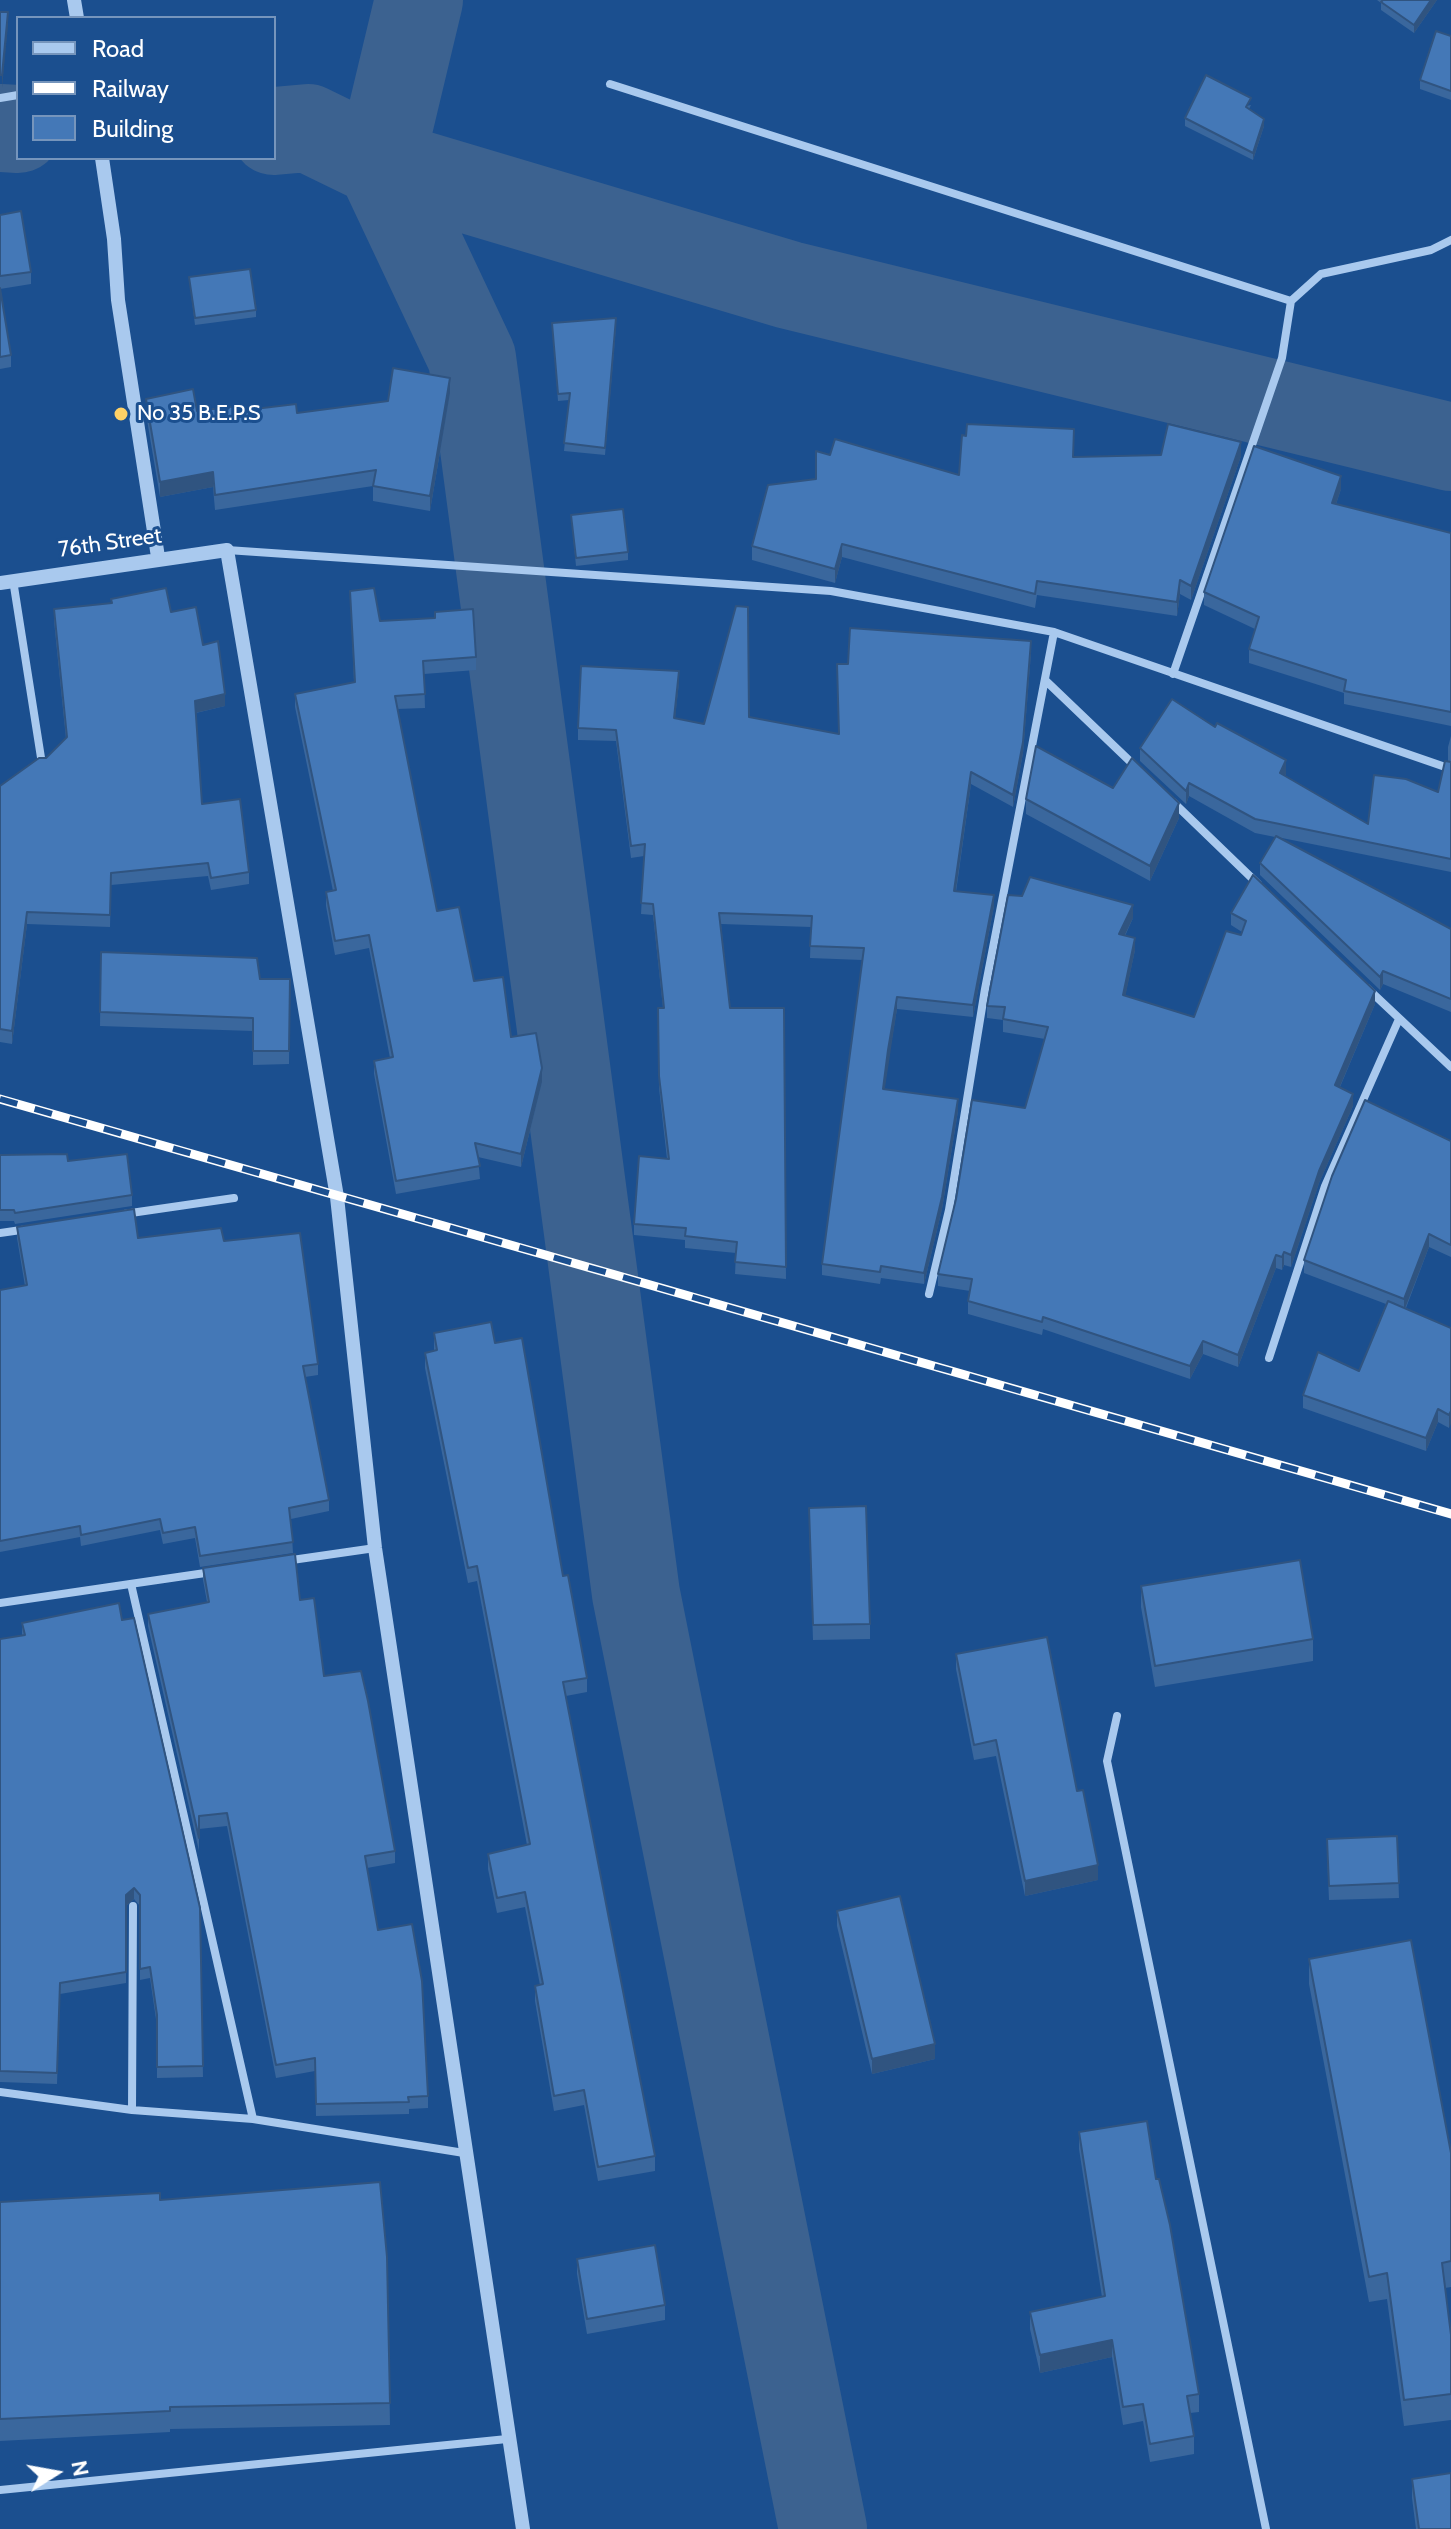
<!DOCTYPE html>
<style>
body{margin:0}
#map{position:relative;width:1451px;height:2529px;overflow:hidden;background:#1b4f8f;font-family:Cabin,sans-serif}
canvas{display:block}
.legend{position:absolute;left:16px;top:16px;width:260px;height:144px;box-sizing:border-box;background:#1b4f8f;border:2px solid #7695bc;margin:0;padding:10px 14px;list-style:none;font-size:24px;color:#fff}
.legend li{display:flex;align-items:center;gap:16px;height:40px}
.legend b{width:40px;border:2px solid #7695bc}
.north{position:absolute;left:16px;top:2433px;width:80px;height:80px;-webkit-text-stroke:6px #1b4f8f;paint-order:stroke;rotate:79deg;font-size:22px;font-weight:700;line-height:32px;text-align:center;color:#fff}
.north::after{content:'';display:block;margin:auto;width:28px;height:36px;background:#fff;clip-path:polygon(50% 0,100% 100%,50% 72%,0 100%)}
</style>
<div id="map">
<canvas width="1451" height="2529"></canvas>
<ul class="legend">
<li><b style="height:10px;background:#a9c9ee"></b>Road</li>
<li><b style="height:10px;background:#fff"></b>Railway</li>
<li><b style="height:22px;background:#4478b7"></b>Building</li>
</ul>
<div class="north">N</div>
</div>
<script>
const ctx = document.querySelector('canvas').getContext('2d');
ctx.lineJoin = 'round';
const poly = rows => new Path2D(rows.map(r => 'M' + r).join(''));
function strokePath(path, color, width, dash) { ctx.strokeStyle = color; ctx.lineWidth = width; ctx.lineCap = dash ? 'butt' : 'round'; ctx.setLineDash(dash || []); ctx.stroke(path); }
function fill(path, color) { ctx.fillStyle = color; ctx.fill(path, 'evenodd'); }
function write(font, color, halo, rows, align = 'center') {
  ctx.font = font + ' Cabin,sans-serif'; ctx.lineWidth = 6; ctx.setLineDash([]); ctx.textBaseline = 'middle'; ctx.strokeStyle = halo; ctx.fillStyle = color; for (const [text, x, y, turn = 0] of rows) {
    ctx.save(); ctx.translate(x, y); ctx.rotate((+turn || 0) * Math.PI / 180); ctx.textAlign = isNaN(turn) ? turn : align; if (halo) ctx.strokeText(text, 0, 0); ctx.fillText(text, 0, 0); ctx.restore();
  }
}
const river = poly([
 [419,0,380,163,789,285,1451,447],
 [0,128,18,129],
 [274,131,308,128,380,163,472,358,636,1594,823,2529]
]);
const minor = poly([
 [610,84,1291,301],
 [0,98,18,95],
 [227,550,831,591,1054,632,1451,769],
 [13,580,42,764],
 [1173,674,1282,358,1291,301,1321,274,1431,250,1451,240],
 [1045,680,1137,768],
 [1173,802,1258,884],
 [1367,988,1451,1067],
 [124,1214,234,1198],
 [0,1233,28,1229],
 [929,1294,949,1210,985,989,1054,632],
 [1269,1358,1325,1186,1399,1019],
 [285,1561,375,1548],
 [131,1584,253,2119],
 [0,1603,212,1572],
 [1117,1716,1107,1761,1266,2529],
 [0,2092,132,2110,253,2119,464,2153],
 [132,2110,133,1906],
 [0,2490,507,2439]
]);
const tertiary = poly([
 [74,0,77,18],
 [102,158,114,239,118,300,158,557],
 [0,583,227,550,337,1197,375,1548,523,2529]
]);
const rail = poly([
 [0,1099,1451,1514]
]);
const wall = poly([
 [1377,0,1437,0,1414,33,1381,10,1381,3],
 [1451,36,1451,100,1420,89,1420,80],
 [1251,105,1249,109,1264,126,1253,160,1185,126,1185,118],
 [0,215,31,272,31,284,0,289,11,355,11,367,0,369],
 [189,277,256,310,256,317,195,325],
 [552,323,616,326,605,455,564,451,569,400,558,401],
 [450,393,430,511,373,501,373,486,215,510,213,487,160,497,146,414,146,399,197,411,246,410,297,413],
 [830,455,959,475,1074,457,1241,456,1191,600,1180,594,1177,616,1037,595,1035,608,842,557,835,583,752,560,752,546,816,479],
 [1341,489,1336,504,1451,533,1451,726,1344,704,1344,693,1249,663,1249,649,1255,629,1204,605,1204,592],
 [571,515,628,552,628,560,576,566],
 [350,591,380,621,476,657,476,670,424,674,425,708,397,709,437,911,474,981,542,1082,521,1167,478,1157,480,1179,396,1194,374,1074,374,1061,390,1058,369,948,335,955,326,906,326,892,333,891,295,707,295,694,354,682],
 [111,599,171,612,203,645,225,706,196,713,202,804,249,872,249,884,211,890,208,876,111,885,110,927,27,924,12,1044,0,1042,0,786,46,758,66,739,54,621,54,609,111,603],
 [1031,653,1023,753,1013,807,971,784,956,892,994,906,973,1017,897,1009,888,1062,884,1089,958,1111,942,1209,924,1284,881,1278,880,1284,822,1275,822,1264,862,960,810,958,811,927,721,924,730,1008,784,1008,786,1279,735,1274,736,1253,685,1248,685,1240,634,1235,634,1224,667,1159,659,1088,658,1008,663,1008,653,915,641,914,644,856,631,858,616,741,578,740,578,728,679,682,675,718,704,724,749,717,839,734],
 [1451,736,1451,762,1448,761,1448,747],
 [1140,748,1286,774,1285,776,1368,824,1438,792,1451,762,1451,872,1277,837,1451,929,1451,1012,1383,984,1380,990,1260,875,1260,863,1275,837,1255,833,1189,796,1186,804,1140,761],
 [1113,788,1179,818,1150,881,1026,814,1026,799],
 [1253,875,1375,1004,1340,1087,1353,1106,1319,1183,1291,1267,1284,1265,1282,1270,1276,1268,1238,1367,1203,1354,1190,1379,1043,1329,1042,1335,968,1314,968,1301,970,1291,938,1286,938,1274,1025,1108,1045,1039,1003,1032,1003,1020,987,1018,987,1006,1133,918,1125,936,1135,950,1125,996,1194,1017,1241,935,1242,932,1231,925,1231,913],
 [101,952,260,979,290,979,289,1064,253,1065,253,1031,100,1026],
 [1451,1141,1451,1257,1429,1247,1406,1308,1451,1328,1449,1428,1438,1422,1426,1451,1303,1408,1303,1395,1359,1371,1386,1304,1304,1273,1304,1260],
 [0,1155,68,1161,132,1195,132,1206,15,1224,14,1221,0,1221],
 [17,1227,138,1238,224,1241,318,1364,318,1375,305,1377,329,1500,329,1511,291,1519,293,1553,200,1567,195,1538,163,1544,160,1530,81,1546,80,1537,0,1552,0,1290,25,1286,17,1238],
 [434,1333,495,1343,563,1576,587,1678,587,1692,566,1696,655,2156,655,2171,598,2181,584,2105,554,2111,535,2001,535,1986,540,1985,525,1907,497,1913,488,1869,488,1854,527,1845,477,1581,468,1583,425,1368,425,1353,434,1351],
 [809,1523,870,1624,870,1639,813,1640],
 [203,1568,300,1600,324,1676,395,1851,395,1863,367,1868,378,1930,428,2096,428,2108,409,2109,409,2114,316,2116,315,2071,276,2078,227,1826,199,1829,199,1851,148,1626,148,1614,207,1602,203,1580],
 [1141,1586,1313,1639,1313,1661,1155,1687,1141,1607],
 [122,1620,200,1908,203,2077,157,2078,157,2026,150,1978,140,1980,140,1906,134,1899,126,1906,126,1983,60,1994,57,2084,0,2082,0,1639,22,1635,22,1623],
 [956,1654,1077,1791,1098,1880,1025,1896,996,1756,974,1760,956,1669],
 [1397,1836,1399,1898,1329,1900,1327,1854],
 [837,1911,935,2059,872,2074,837,1926],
 [1309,1959,1451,2153,1451,2287,1445,2288,1451,2335,1451,2420,1404,2426,1387,2299,1369,2302,1309,1984],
 [1079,2132,1156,2179,1199,2394,1199,2412,1190,2413,1194,2436,1194,2454,1150,2462,1143,2421,1123,2425,1112,2357,1040,2373,1030,2329,1030,2312,1102,2297,1079,2149],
 [160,2200,387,2257,390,2425,170,2429,170,2432,0,2441,0,2202],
 [577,2259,665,2305,665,2320,587,2334,577,2274],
 [1412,2479,1451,2529,1416,2529,1412,2498]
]);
const shadedWall = poly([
 [1431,0,1437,0,1414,33,1414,25],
 [8,12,8,26,2,88,2,75],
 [1264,119,1264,126,1253,160,1253,153],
 [450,378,450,393,430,511,430,496],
 [1241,442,1241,456,1191,600,1191,586],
 [213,472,213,487,160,497,160,482],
 [1341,476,1341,489,1332,516,1332,503],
 [842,544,842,557,835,583,835,569],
 [1180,580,1180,594,1177,616,1177,602],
 [1031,641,1023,753,1013,807,1013,795],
 [679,671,679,682,674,730,674,718],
 [225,694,225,706,195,713,195,701],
 [1286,760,1286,774,1280,786,1280,773],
 [971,772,971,784,954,903,954,891],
 [1189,783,1189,796,1186,804,1186,791],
 [1179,803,1179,818,1150,881,1150,866],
 [994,895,994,906,973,1017,973,1005],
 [1133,905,1133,918,1119,947,1119,934],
 [27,912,27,924,12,1044,12,1031],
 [1135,938,1135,950,1123,1008,1123,995],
 [1383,971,1383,984,1380,990,1380,977],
 [1375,991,1375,1004,1335,1098,1335,1085],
 [897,997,897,1009,883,1101,883,1089,888,1050],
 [542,1068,542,1082,521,1167,521,1154],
 [1353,1094,1353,1106,1319,1183,1291,1267,1291,1255,1319,1171],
 [958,1099,958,1111,942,1209,924,1284,924,1273],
 [1429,1234,1429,1247,1404,1311,1404,1299],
 [1284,1252,1284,1265,1282,1270,1282,1257],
 [1276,1255,1276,1268,1238,1367,1238,1355],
 [1203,1341,1203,1354,1190,1379,1190,1366],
 [1438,1409,1438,1422,1426,1451,1426,1438],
 [1451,1411,1451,1424,1449,1428,1449,1415],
 [1098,1865,1098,1880,1025,1896,1025,1881],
 [134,1888,134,1899,126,1906,126,1983,126,1895],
 [935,2044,935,2059,872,2074,872,2059],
 [1112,2340,1112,2357,1040,2373,1040,2355]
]);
const building = poly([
 [1383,0,1431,0,1414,25,1381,2,1383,0],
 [0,12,8,12,2,75,0,75,0,12],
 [1436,31,1451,36,1451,91,1420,80,1436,31],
 [1206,75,1251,98,1246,107,1264,119,1253,153,1185,118,1206,75],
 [21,211,31,272,0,276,0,215,21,211],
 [250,269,256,310,195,318,189,277,250,269],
 [0,288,11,355,0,357,0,288],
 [616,318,605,448,564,443,570,393,558,394,552,323,616,318],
 [393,368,450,378,430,496,373,486,376,470,215,495,213,472,160,482,146,399,193,389,197,411,245,405,246,410,296,404,297,413,388,401,393,368],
 [967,424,1074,429,1073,457,1161,455,1168,424,1241,442,1191,586,1180,580,1177,602,1037,581,1035,594,842,544,835,569,752,546,768,485,816,479,816,451,830,455,835,439,959,475,962,435,966,436,967,424],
 [1254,446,1341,476,1332,503,1451,533,1451,712,1344,691,1346,680,1249,649,1259,617,1204,592,1254,446],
 [623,509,628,552,576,558,571,515,623,509],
 [166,588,171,612,196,607,203,645,218,641,225,694,195,701,202,804,240,799,249,872,211,878,208,863,111,873,110,915,27,912,12,1031,0,1029,0,786,39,758,46,758,67,737,54,609,112,603,111,599,166,588],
 [374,588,380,621,435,618,435,612,473,609,476,657,423,661,425,694,395,696,437,911,459,907,474,981,503,977,511,1037,536,1033,542,1068,521,1154,475,1143,480,1166,396,1181,374,1061,393,1057,369,935,335,941,326,892,336,890,295,694,355,682,350,591,374,588],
 [736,606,748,607,749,717,839,734,837,664,848,664,850,628,1031,641,1023,742,1013,795,971,772,954,891,994,895,973,1005,897,997,888,1050,883,1089,958,1099,942,1197,924,1273,881,1266,880,1272,822,1264,864,948,810,946,812,916,719,913,730,1008,784,1008,786,1267,735,1262,737,1242,685,1236,686,1228,634,1224,639,1156,669,1159,659,1076,658,1008,664,1008,653,904,641,903,645,844,631,846,616,730,578,728,581,666,679,671,674,718,704,724,736,606],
 [1172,699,1215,727,1217,723,1286,760,1280,773,1368,824,1374,775,1406,779,1438,792,1445,761,1451,762,1451,859,1255,819,1189,783,1186,791,1140,748,1172,699],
 [1036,746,1113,788,1132,758,1179,803,1150,866,1026,799,1036,746],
 [1276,836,1451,929,1451,999,1383,971,1380,977,1260,863,1276,836],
 [1253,875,1375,991,1335,1085,1353,1094,1319,1171,1291,1255,1284,1252,1282,1257,1276,1255,1238,1355,1203,1341,1190,1366,1043,1317,1042,1322,968,1301,972,1279,938,1274,956,1199,972,1100,1025,1108,1048,1027,1003,1019,1005,1007,987,1006,1008,895,1022,896,1030,877,1133,905,1119,934,1135,938,1123,995,1194,1017,1226,931,1241,935,1246,921,1231,913,1253,875],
 [101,952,257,958,260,979,290,979,289,1051,253,1051,253,1018,100,1012,101,952],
 [1365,1100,1451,1141,1451,1245,1429,1234,1404,1299,1304,1260,1332,1176,1365,1100],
 [67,1154,68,1161,127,1154,132,1195,15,1213,14,1210,0,1210,0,1155,67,1154],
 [134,1209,138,1238,221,1228,224,1241,300,1233,318,1364,303,1366,329,1500,289,1508,293,1542,200,1556,195,1527,163,1533,160,1519,81,1535,80,1526,0,1541,0,1290,27,1285,17,1227,134,1209],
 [1388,1301,1451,1328,1451,1411,1449,1415,1438,1409,1426,1438,1303,1395,1318,1352,1359,1371,1388,1301],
 [491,1322,495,1343,522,1338,563,1576,568,1575,587,1678,563,1682,655,2156,598,2167,584,2090,554,2096,535,1986,543,1984,525,1892,497,1898,488,1854,530,1844,477,1566,468,1568,425,1353,437,1350,434,1333,491,1322],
 [866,1506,870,1624,813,1625,809,1508,866,1506],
 [295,1554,300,1600,314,1598,324,1676,361,1671,368,1701,395,1851,365,1856,378,1930,412,1924,422,1981,428,2096,408,2097,409,2102,316,2104,315,2058,276,2065,227,1813,199,1816,199,1838,148,1614,209,1602,203,1568,295,1554],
 [1300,1560,1313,1639,1155,1666,1141,1586,1300,1560],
 [119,1603,122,1620,134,1618,200,1908,203,2066,157,2067,157,2015,150,1967,140,1969,140,1895,134,1888,126,1895,126,1972,60,1983,57,2073,0,2071,0,1639,25,1635,22,1623,119,1603],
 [1047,1637,1077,1791,1083,1790,1098,1865,1025,1881,996,1740,974,1745,956,1654,1047,1637],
 [1397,1836,1399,1883,1329,1886,1327,1839,1397,1836],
 [900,1896,935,2044,872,2059,837,1911,900,1896],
 [1411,1940,1451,2153,1451,2261,1442,2263,1451,2335,1451,2394,1404,2400,1387,2273,1369,2277,1309,1959,1411,1940],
 [1147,2121,1156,2179,1159,2179,1170,2225,1199,2394,1187,2396,1194,2436,1150,2444,1143,2404,1123,2407,1112,2340,1040,2355,1030,2312,1105,2296,1079,2132,1147,2121],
 [380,2182,387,2257,390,2403,170,2407,170,2411,0,2419,0,2202,160,2193,160,2200,380,2182],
 [655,2245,665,2305,587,2319,577,2259,655,2245],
 [1451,2473,1451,2529,1419,2529,1412,2479,1451,2473]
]);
const markers = [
 [121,414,8,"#ffd166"]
];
const poiNames = [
 ["No 35 B.E.P.S",137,414]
];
const streetNames = [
 ["76th Street",110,543,-8]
];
strokePath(river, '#3c6290', 88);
strokePath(minor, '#a9c9ee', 8);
strokePath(tertiary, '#a9c9ee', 14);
strokePath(rail, '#fff', 9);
strokePath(rail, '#1b4f8f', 6, [18]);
fill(wall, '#3a679d');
fill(shadedWall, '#305480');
fill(building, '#4478b7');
strokePath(building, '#305480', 2);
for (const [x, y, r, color] of markers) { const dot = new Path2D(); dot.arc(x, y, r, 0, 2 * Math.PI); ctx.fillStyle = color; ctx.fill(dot); strokePath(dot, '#1b4f8f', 3); }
write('22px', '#fff', '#1b4f8f', poiNames, 'left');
write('22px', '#fff', '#1b4f8f', streetNames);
</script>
